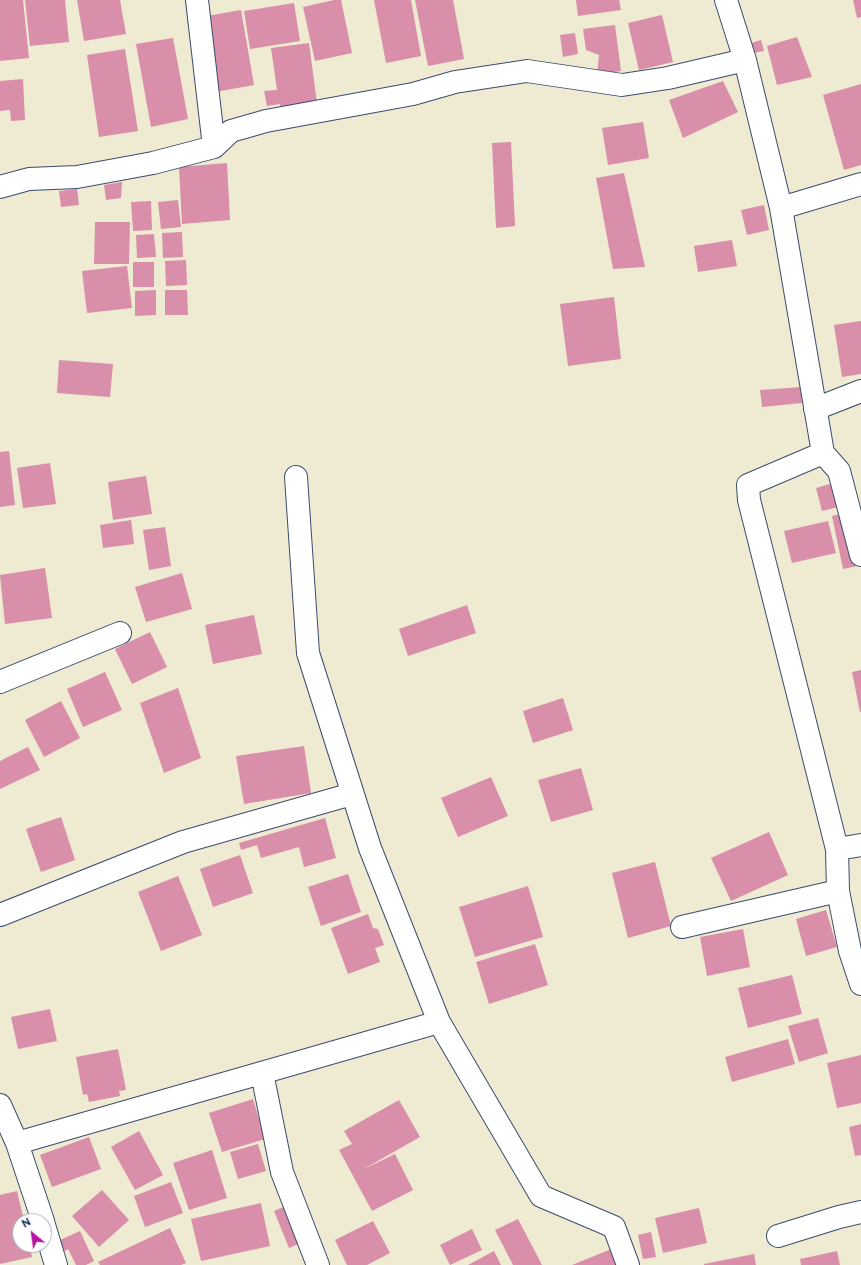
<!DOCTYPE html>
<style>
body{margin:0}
#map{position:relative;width:861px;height:1265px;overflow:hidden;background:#efead2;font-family:"Balsamiq Sans",sans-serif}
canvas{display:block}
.north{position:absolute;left:12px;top:1213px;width:40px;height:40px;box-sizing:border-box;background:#fff;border:1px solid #a4acbf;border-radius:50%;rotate:331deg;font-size:11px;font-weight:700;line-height:16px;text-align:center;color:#1b2f5e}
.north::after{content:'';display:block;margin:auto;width:14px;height:18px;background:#b5179e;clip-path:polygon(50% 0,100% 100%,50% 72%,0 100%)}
</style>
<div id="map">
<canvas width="861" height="1265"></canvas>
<div class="north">N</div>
</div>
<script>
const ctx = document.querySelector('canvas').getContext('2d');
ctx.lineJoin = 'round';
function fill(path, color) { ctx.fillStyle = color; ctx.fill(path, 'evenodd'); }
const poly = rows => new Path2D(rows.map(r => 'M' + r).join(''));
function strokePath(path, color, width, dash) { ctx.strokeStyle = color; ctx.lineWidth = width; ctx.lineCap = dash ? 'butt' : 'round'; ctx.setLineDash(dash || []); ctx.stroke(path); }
const building = poly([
 [0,0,23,0,29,58,0,61],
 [25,0,65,0,69,42,30,46],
 [77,0,120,0,126,34,84,41],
 [334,0,341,0,352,53,315,61,303,7],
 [374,0,411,0,421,56,386,63],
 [415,0,453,0,464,59,428,66],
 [576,0,619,0,621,10,578,16],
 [853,0,861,0,861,17,857,18],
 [294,3,300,41,250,49,244,11],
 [241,10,254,85,215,92,201,17],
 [662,15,673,62,639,70,628,23],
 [615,25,621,71,597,75,599,55,586,50,583,29],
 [575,33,578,54,563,57,560,35],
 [797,37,812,77,777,85,767,46],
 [173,38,188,119,151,127,136,44],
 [761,40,764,51,754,53,751,43],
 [309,43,317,103,281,109,280,104,267,106,264,91,277,90,271,48],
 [125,49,138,131,99,137,87,55],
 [23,79,25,120,11,121,10,110,0,111,0,81],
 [723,81,738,112,683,138,669,100],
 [861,84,861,165,844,170,823,95],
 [643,122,649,158,608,165,602,128],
 [511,142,515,226,496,228,492,143],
 [227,163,230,220,182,224,179,167],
 [624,173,645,267,613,269,596,178],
 [122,182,121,198,106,200,104,185],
 [77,189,79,205,61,207,59,191],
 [178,200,181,227,161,229,158,202],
 [151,201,152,230,133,231,131,202],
 [764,205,769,230,747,235,741,210],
 [95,222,130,222,129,264,94,264],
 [182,232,183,257,163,258,162,233],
 [154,234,156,257,137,258,136,235],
 [732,240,737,266,698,272,694,246],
 [186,260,187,285,166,286,165,261],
 [133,262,154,262,154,287,133,287],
 [127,266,132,308,87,313,82,271],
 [156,290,156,315,135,316,135,291],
 [165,290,187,290,188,315,165,315],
 [614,297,621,359,568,366,560,304],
 [861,321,861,374,842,377,834,325],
 [59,360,113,364,110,397,57,393],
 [801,387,802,403,762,407,760,390],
 [9,451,15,505,0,507,0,452],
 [50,463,56,504,23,508,17,468],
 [146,476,152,514,113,520,108,482],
 [837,482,842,506,822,511,816,488],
 [845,513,857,566,843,569,832,516],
 [131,520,134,544,103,548,100,525],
 [828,521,836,553,792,563,784,531],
 [165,527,171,566,149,570,143,530],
 [45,568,52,618,5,624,0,575],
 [182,573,192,609,146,622,135,587],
 [467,605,476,633,408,656,399,629],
 [254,615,262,654,213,664,205,625],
 [150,632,167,667,132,684,115,649],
 [861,670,861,712,860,712,852,672],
 [105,672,122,710,83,727,67,689],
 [178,688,201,758,164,773,140,703],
 [563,698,573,730,533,743,523,711],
 [61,701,80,738,44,757,25,720],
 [304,746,311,793,244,804,236,756],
 [28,747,40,770,0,789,0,761],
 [581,768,593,810,551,822,538,780],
 [491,777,508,816,458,837,441,798],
 [61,817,75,860,41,872,26,829],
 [325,818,336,858,304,867,299,847,261,858,257,845,241,850,239,843],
 [769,832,788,875,731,901,711,858],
 [240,855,253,893,213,907,200,869],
 [655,862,671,926,628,938,612,873],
 [348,874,361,912,321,926,308,887],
 [178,876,202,935,161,951,138,892],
 [528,886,543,937,475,957,459,907],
 [826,910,837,947,806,956,796,919],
 [368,914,373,928,378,929,384,945,375,948,380,962,348,974,331,928],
 [743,929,750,967,707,976,700,937],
 [535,944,548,985,489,1004,476,962],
 [792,975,802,1014,748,1028,738,988],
 [50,1009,57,1041,18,1049,11,1017],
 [818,1018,828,1053,799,1062,788,1026],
 [788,1039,795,1064,732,1082,725,1057],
 [118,1049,126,1090,119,1091,120,1096,89,1102,87,1094,83,1095,76,1057],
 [861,1055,861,1103,837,1108,827,1063],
 [253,1099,265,1139,222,1152,209,1113],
 [399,1100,420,1137,362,1170,395,1154,413,1190,372,1211,339,1150,352,1144,344,1131],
 [861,1124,861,1155,855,1156,849,1127],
 [139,1131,163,1175,135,1190,111,1147],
 [89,1137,101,1169,52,1187,40,1155],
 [258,1144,266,1171,238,1179,230,1152],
 [212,1150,227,1198,189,1210,173,1163],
 [171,1182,183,1213,145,1227,134,1196],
 [102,1190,129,1220,99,1247,72,1216],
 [17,1191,24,1221,20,1221,20,1245,30,1245,32,1257,0,1264,0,1195],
 [261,1203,270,1246,201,1261,191,1219],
 [288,1205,303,1242,289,1248,274,1211],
 [699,1208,707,1243,663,1253,655,1218],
 [518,1219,541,1263,542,1265,513,1265,495,1230],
 [373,1221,390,1253,367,1265,347,1265,335,1240],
 [170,1228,186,1263,181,1265,100,1265,98,1262],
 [472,1229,482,1250,450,1265,440,1245],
 [80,1231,94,1261,86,1265,76,1265,68,1249,63,1252,58,1241],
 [651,1232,656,1257,643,1259,638,1235],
 [614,1248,620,1265,572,1265],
 [494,1251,501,1265,468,1265],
 [837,1251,840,1265,801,1265,800,1259],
 [754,1254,756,1265,704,1265,704,1264]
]);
const street = poly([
 [197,0,214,147],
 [726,0,745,60,781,208,823,453,748,485,749,500,837,849,838,891,850,951,861,984],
 [0,187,29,179,77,177,153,163,214,147,231,131,266,121,413,94,455,82,527,71,622,85,668,78,745,60],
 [781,208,861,184],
 [815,409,861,391],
 [823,453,839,471,861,555],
 [296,477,308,653,370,848,439,1022,541,1196,614,1227,628,1265],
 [0,682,120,633],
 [837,849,861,845],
 [0,915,183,842,352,794],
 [682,927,838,891],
 [262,1073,282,1172,318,1265],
 [0,1105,17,1143,43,1221],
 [17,1143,439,1022],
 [44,1225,56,1265],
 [778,1236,839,1217,861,1212]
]);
fill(building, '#d98ea9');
strokePath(street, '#3b4b6f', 24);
strokePath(street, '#fff', 22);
</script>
